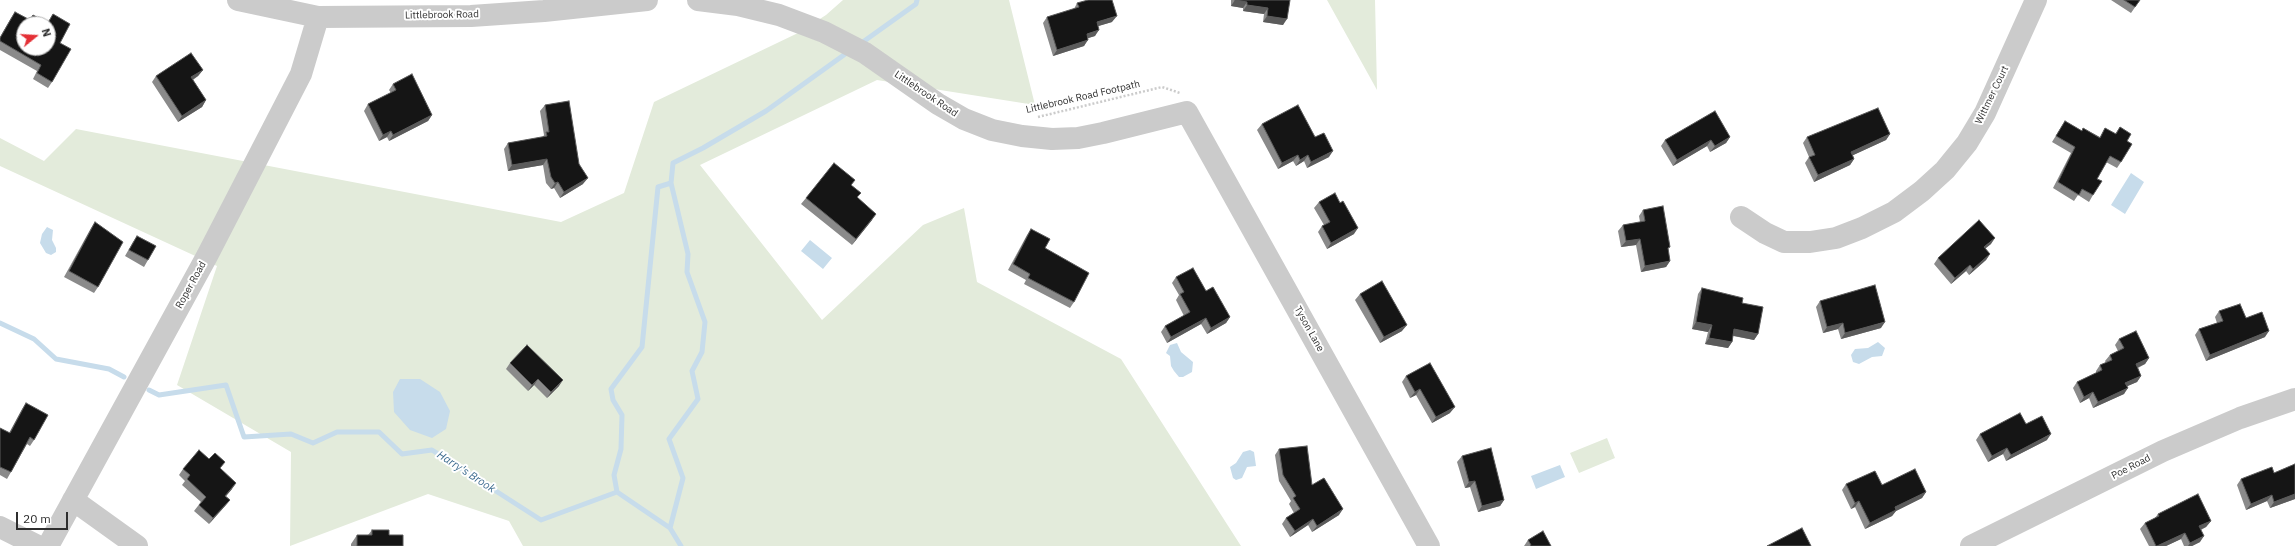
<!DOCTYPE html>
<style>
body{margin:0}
#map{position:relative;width:2295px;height:546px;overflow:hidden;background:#fff;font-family:"IBM Plex Sans",sans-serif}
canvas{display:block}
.north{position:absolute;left:16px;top:16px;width:40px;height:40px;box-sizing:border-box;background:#fff;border:1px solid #ababab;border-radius:50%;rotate:72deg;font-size:11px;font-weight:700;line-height:16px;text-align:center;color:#2e2e2e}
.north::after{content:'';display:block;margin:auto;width:14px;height:18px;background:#e43036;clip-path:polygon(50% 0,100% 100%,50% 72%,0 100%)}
.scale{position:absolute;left:16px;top:512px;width:52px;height:18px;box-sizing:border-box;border:2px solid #2e2e2e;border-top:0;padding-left:5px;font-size:12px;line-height:14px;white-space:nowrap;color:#2e2e2e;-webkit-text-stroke:3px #fff;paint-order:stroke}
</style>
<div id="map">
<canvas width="2295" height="546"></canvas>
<div class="north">N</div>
<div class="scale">20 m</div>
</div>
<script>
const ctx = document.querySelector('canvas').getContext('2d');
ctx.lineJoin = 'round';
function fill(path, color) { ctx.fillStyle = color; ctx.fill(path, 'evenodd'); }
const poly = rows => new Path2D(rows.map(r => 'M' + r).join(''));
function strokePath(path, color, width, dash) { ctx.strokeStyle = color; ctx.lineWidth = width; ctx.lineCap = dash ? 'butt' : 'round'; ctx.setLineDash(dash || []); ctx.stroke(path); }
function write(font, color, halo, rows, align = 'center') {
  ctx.font = font + ' "IBM Plex Sans",sans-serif'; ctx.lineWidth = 4; ctx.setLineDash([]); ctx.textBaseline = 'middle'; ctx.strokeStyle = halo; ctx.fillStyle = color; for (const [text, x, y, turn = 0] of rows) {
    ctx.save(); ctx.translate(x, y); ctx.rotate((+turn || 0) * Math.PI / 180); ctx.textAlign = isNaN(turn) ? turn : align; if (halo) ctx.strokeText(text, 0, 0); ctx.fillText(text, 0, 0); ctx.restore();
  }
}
const green = poly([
 [843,0,1009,0,1035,105,877,80,700,165,822,320,923,225,964,208,977,282,1121,359,1241,546,523,546,509,521,428,494,290,546,291,452,177,385,217,266,0,166,0,138,44,161,76,129,561,222,624,193,654,102,798,33,826,15],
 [1327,0,1375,0,1377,90],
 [1607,438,1615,458,1579,473,1570,453]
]);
const water = poly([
 [2131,173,2144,182,2125,214,2111,205],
 [47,227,53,230,52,240,56,248,56,252,51,255,46,253,40,243,42,234],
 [810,240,832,258,823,269,801,251],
 [1878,342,1885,348,1882,356,1872,357,1859,364,1853,362,1851,355,1855,349,1868,348],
 [1177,343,1181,352,1193,362,1192,372,1183,377,1179,377,1174,371,1171,366,1170,356,1166,353,1170,345],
 [400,379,420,379,440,392,450,411,446,429,432,438,410,430,394,412,393,392],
 [1250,450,1254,452,1256,466,1247,467,1242,478,1236,480,1233,478,1230,467,1236,463,1243,452],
 [1560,465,1565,477,1536,489,1531,476]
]);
const stream = poly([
 [860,44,916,4,917,0],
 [0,323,34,339,56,359,109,369,124,377],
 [149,390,159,395,226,385,244,437,291,434,313,443,337,432,379,432,402,454,432,450,541,520,617,492,670,528,681,546],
 [617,492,614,475,621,449,622,415,613,400,611,389,642,347,658,187,671,183,673,163,703,148,766,111,848,52],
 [670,528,683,478,669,439,698,399,692,371,702,352,705,322,687,272,688,254,671,183]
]);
const path = poly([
 [1038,117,1162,87,1180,93]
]);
const minor = poly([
 [238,0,318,17,471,16,544,11,647,0],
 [698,0,738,5,779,15,824,32,865,53,938,104,964,119,992,130,1022,136,1052,139,1078,138,1103,133,1187,112,1429,546],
 [1741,217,1765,233,1784,242,1810,242,1836,238,1862,228,1894,212,1922,191,1945,170,1967,143,1985,113,2036,0],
 [73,500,137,546],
 [0,527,38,546],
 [48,546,207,256,301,74,318,17],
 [1971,546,2163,451,2240,418,2295,399]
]);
const wall = poly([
 [1231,0,1290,0,1283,25,1263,22,1264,14,1243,11,1243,8,1231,6],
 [2111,0,2140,0,2131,13],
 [1077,3,1112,22,1098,26,1095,36,1088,38,1084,46,1053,56,1043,23,1047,17,1074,9],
 [15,12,29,20,33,15,47,23,53,14,60,43,52,82,48,88,33,79,37,71,0,50,0,37,11,18],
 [203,70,198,76,193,80,206,100,202,107,178,122,152,82,156,76],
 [393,84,432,115,428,121,389,141,387,137,379,141,364,111,368,104,391,93,389,90],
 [545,105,579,164,583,184,560,198,554,188,551,189,546,183,543,165,508,171,504,149,508,143,543,137,544,135,540,111],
 [2065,121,2082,131,2083,128,2100,137,2105,128,2115,134,2120,127,2127,141,2121,162,2117,168,2106,162,2097,179,2093,195,2089,202,2078,195,2074,201,2053,188,2071,153,2052,142],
 [1262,124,1315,137,1329,157,1307,168,1304,161,1296,166,1293,161,1278,169,1257,130],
 [1890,134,1886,140,1853,155,1854,159,1850,165,1814,182,1805,163,1809,157,1803,143,1807,137],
 [1730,137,1726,143,1710,152,1707,146,1673,166,1661,146,1665,140],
 [851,185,861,193,857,198,872,220,852,245,801,204,806,198],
 [1319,202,1340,203,1354,234,1327,249,1318,232,1322,226,1324,225,1314,208],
 [1643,210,1668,250,1670,261,1666,267,1641,272,1636,245,1621,247,1618,231,1623,225,1640,222,1639,216],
 [95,222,98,287,94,293,64,277,91,228],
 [1031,229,1074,302,1070,308,1024,284,1026,280,1008,270,1027,235],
 [137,236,148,260,144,267,125,256,133,242],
 [1991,244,1985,248,1990,254,1986,260,1969,275,1966,271,1951,284,1934,264,1938,258],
 [1176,277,1206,291,1230,317,1226,323,1207,334,1201,324,1167,343,1161,332,1165,326,1184,316,1176,300,1179,295,1172,283],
 [1702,288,1742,303,1758,334,1754,340,1733,336,1732,342,1728,348,1705,344,1708,332,1692,329,1698,294],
 [1360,294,1402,331,1380,343,1355,300],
 [1820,301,1881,328,1841,339,1838,329,1823,333,1816,307],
 [2219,311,2246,318,2265,337,2206,361,2195,335,2199,329,2217,323,2215,317],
 [2119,339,2149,358,2145,364,2138,368,2141,376,2137,382,2127,386,2124,394,2093,408,2089,398,2080,403,2073,388,2077,382,2096,373,2096,371,2100,365,2106,363,2105,361,2110,355,2118,351,2115,345],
 [510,363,559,386,547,398,534,385,528,391,506,369],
 [1406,376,1450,413,1432,423,1416,395,1410,398,1402,382],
 [26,403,34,440,30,446,27,444,7,479,0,475,0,428,9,433,22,409],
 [2026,424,2047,440,2006,461,2003,454,1988,462,1976,440,1980,434],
 [1279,449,1339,515,1312,532,1308,525,1290,537,1282,524,1286,518,1294,513,1289,504,1291,501,1279,481,1275,455],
 [1462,456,1504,500,1500,506,1478,512,1470,487,1465,488,1457,462],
 [2295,464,2295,499,2270,508,2267,501,2246,510,2237,485,2241,479,2274,473],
 [220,468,232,489,226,496,230,500,225,506,209,524,194,511,201,502,182,485,185,481,179,475,183,469],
 [1846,484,1882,485,1926,492,1922,498,1896,511,1892,516,1865,529,1855,507,1851,509,1842,490],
 [2158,514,2211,521,2206,527,2201,530,2200,542,2192,546,2184,546,2181,539,2166,546,2149,546,2140,529,2145,523,2155,518],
 [372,530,389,535,403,546,351,546,351,544,357,535,368,535],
 [1528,540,1551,546,1524,546]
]);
const shadedWall = poly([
 [1235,0,1247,2,1243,8,1231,6],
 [1247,5,1268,8,1264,14,1243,11],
 [1117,16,1112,22,1092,28,1097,22],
 [1267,16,1287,19,1283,25,1263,22],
 [1099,30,1095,36,1082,40,1087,34],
 [1088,40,1084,46,1053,56,1057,50],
 [203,70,198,76,187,83,191,77],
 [206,100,202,107,178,122,182,116],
 [432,115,428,121,389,141,393,135],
 [391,131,387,137,379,141,383,135],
 [1890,134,1886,140,1847,158,1851,152],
 [1730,137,1726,143,1710,152,1715,146],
 [1711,140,1707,146,1673,166,1677,160],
 [1333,151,1329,157,1307,168,1311,162],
 [1298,155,1293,161,1278,169,1282,163],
 [1308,155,1304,161,1296,166,1300,160],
 [547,159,543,165,508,171,512,165],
 [1854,159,1850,165,1814,182,1818,175],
 [588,178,583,184,560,198,564,192],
 [558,182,554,188,551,189,555,183],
 [876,214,872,220,852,245,856,239],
 [1358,228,1354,234,1327,249,1331,243],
 [1995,238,1991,244,1980,253,1984,247],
 [1640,239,1636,245,1621,247,1626,241],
 [1990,254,1986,260,1969,275,1973,269],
 [1670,261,1666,267,1641,272,1645,266],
 [1970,265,1966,271,1951,284,1955,278],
 [1230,317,1226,323,1207,334,1211,328],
 [1206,318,1201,324,1167,343,1171,337],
 [1696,322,1712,325,1708,332,1692,329],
 [1885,322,1881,328,1841,339,1845,333],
 [1843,323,1838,329,1823,333,1827,327],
 [1407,325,1402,331,1380,343,1384,337],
 [1734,329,1758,334,1754,340,1730,335],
 [2269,331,2265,337,2206,361,2210,355],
 [1709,338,1732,342,1728,348,1705,344],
 [2149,358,2145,364,2132,370,2136,364],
 [2141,376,2137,382,2121,389,2125,383],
 [538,379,534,385,528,391,532,385],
 [563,380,559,386,547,398,551,392],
 [2128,388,2124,394,2093,408,2098,402],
 [1420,389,1416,395,1410,398,1415,392],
 [2093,392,2089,398,2080,403,2084,397],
 [1455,407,1450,413,1432,423,1436,417],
 [2051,434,2047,440,2006,461,2011,455],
 [2007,448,2003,454,1988,462,1992,456],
 [1475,481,1470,487,1465,488,1469,482],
 [236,483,232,489,221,502,225,496],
 [1926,492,1922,498,1896,511,1892,516,1865,529,1870,523,1895,507],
 [2295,494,2295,499,2270,508,2274,502],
 [2272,495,2267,501,2246,510,2251,504],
 [230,500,225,506,209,524,213,518],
 [1504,500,1500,506,1478,512,1482,506],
 [1859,501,1855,507,1851,509,1855,503],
 [1343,509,1339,515,1312,532,1317,526],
 [1313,519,1308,525,1290,537,1295,531],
 [2211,521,2206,527,2195,532,2199,526],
 [2185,533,2181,539,2166,546,2157,546],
 [2204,536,2200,542,2192,546,2188,546,2190,543]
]);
const building = poly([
 [1088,0,1112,0,1117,16,1097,22,1099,30,1087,34,1088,40,1057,50,1047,17,1079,7,1077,3,1088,0],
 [1235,0,1290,0,1287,19,1267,16,1268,8,1247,5,1247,2,1235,0],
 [2124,0,2140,0,2135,7,2124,0],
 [15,12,30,20,33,15,48,23,53,14,70,24,60,43,71,49,52,82,37,73,41,65,0,41,0,38,15,12],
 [24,24,48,24,48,48,24,48,24,24],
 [191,53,203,70,191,77,206,100,182,116,156,76,191,53],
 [412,74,432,115,393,135,391,131,383,135,368,104,396,90,393,84,412,74],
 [569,101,579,164,588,178,564,192,558,182,555,183,551,177,547,159,512,165,508,143,547,136,546,132,549,132,545,105,569,101],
 [1298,105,1315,137,1324,133,1333,151,1311,162,1308,155,1300,160,1298,155,1282,163,1262,124,1298,105],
 [1878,108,1890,134,1851,152,1854,159,1818,175,1809,157,1815,155,1807,137,1878,108],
 [1715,111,1730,137,1715,146,1711,140,1677,160,1665,140,1715,111],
 [2065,121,2082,131,2083,128,2100,138,2105,128,2116,134,2120,127,2131,134,2127,141,2132,144,2121,162,2110,156,2097,179,2102,181,2093,195,2082,189,2079,195,2058,182,2075,147,2056,136,2065,121],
 [834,163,855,180,851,185,861,193,857,197,876,214,856,239,806,198,834,163],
 [1335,193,1340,203,1343,201,1358,228,1331,243,1322,226,1330,222,1319,202,1335,193],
 [1663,206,1670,247,1668,248,1670,261,1645,266,1640,239,1626,241,1623,225,1645,221,1643,210,1663,206],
 [1979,220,1995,238,1984,247,1990,254,1973,269,1970,265,1955,278,1938,258,1979,220],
 [95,222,123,242,98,287,69,271,95,222],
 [1031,229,1050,239,1045,248,1089,273,1074,302,1028,278,1030,274,1013,264,1031,229],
 [137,236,156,246,148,260,129,250,137,236],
 [1193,268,1206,291,1213,287,1230,317,1211,328,1206,318,1171,337,1165,326,1190,312,1180,294,1184,292,1176,277,1193,268],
 [1382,281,1407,325,1384,337,1360,294,1382,281],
 [1875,285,1885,322,1845,333,1843,323,1827,327,1820,301,1875,285],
 [1702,288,1743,298,1742,303,1763,307,1758,334,1734,329,1732,342,1709,338,1712,325,1696,322,1702,288],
 [2240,304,2246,318,2262,312,2269,331,2210,355,2199,329,2223,321,2219,311,2240,304],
 [2136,331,2149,358,2136,364,2141,376,2125,383,2128,388,2098,402,2093,392,2084,397,2077,382,2102,370,2100,365,2112,360,2110,355,2124,348,2119,339,2136,331],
 [527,345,563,380,551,392,538,379,532,385,510,363,527,345],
 [1430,363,1455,407,1436,417,1420,389,1415,392,1406,376,1430,363],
 [26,403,48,415,34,440,30,437,11,472,0,467,0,428,10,433,26,403],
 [2020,413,2026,424,2042,416,2051,434,2011,455,2007,448,1992,456,1980,434,2020,413],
 [1307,446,1312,485,1324,478,1343,509,1317,526,1313,519,1295,531,1286,518,1300,509,1293,498,1296,496,1283,475,1279,449,1307,446],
 [1491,448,1504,500,1482,506,1475,481,1469,482,1462,456,1491,448],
 [199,450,209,459,215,453,225,462,220,468,236,483,225,496,230,500,213,518,199,505,206,497,187,479,190,475,183,469,199,450],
 [2295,464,2295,494,2274,502,2272,495,2251,504,2241,479,2272,467,2274,473,2295,464],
 [1915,469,1926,492,1895,507,1896,510,1870,523,1859,501,1855,503,1846,484,1875,471,1882,485,1915,469],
 [2198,494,2211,521,2199,526,2204,536,2190,543,2185,533,2157,546,2156,546,2145,523,2159,516,2158,514,2198,494],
 [1802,528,1811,546,1767,546,1802,528],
 [372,530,389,530,389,535,403,535,403,546,357,546,357,535,372,535,372,530],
 [1543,531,1551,546,1530,546,1531,545,1528,540,1543,531]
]);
const streetNames = [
 ["Littlebrook Road",442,15,-1],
 ["Littlebrook Road",926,94,34],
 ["Wittmer Court",1992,95,-64],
 ["Littlebrook Road Footpath",1083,97,-13],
 ["Roper Road",191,285,-61],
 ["Tyson Lane",1309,329,61],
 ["Poe Road",2131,467,-27]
];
const waterNames = [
 ["Harry's Brook",466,472,33]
];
fill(green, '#e3ebdb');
fill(water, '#c7dceb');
strokePath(stream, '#c7dceb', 5);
strokePath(path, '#cbcbcb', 2.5, [2, 2]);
strokePath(minor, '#cbcbcb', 22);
fill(wall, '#8a8a8a');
fill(shadedWall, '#5b5b5b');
fill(building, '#151515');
strokePath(building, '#5b5b5b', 1);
write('10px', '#2e2e2e', '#fff', streetNames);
write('italic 11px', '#3c6b8f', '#fff', waterNames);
</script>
